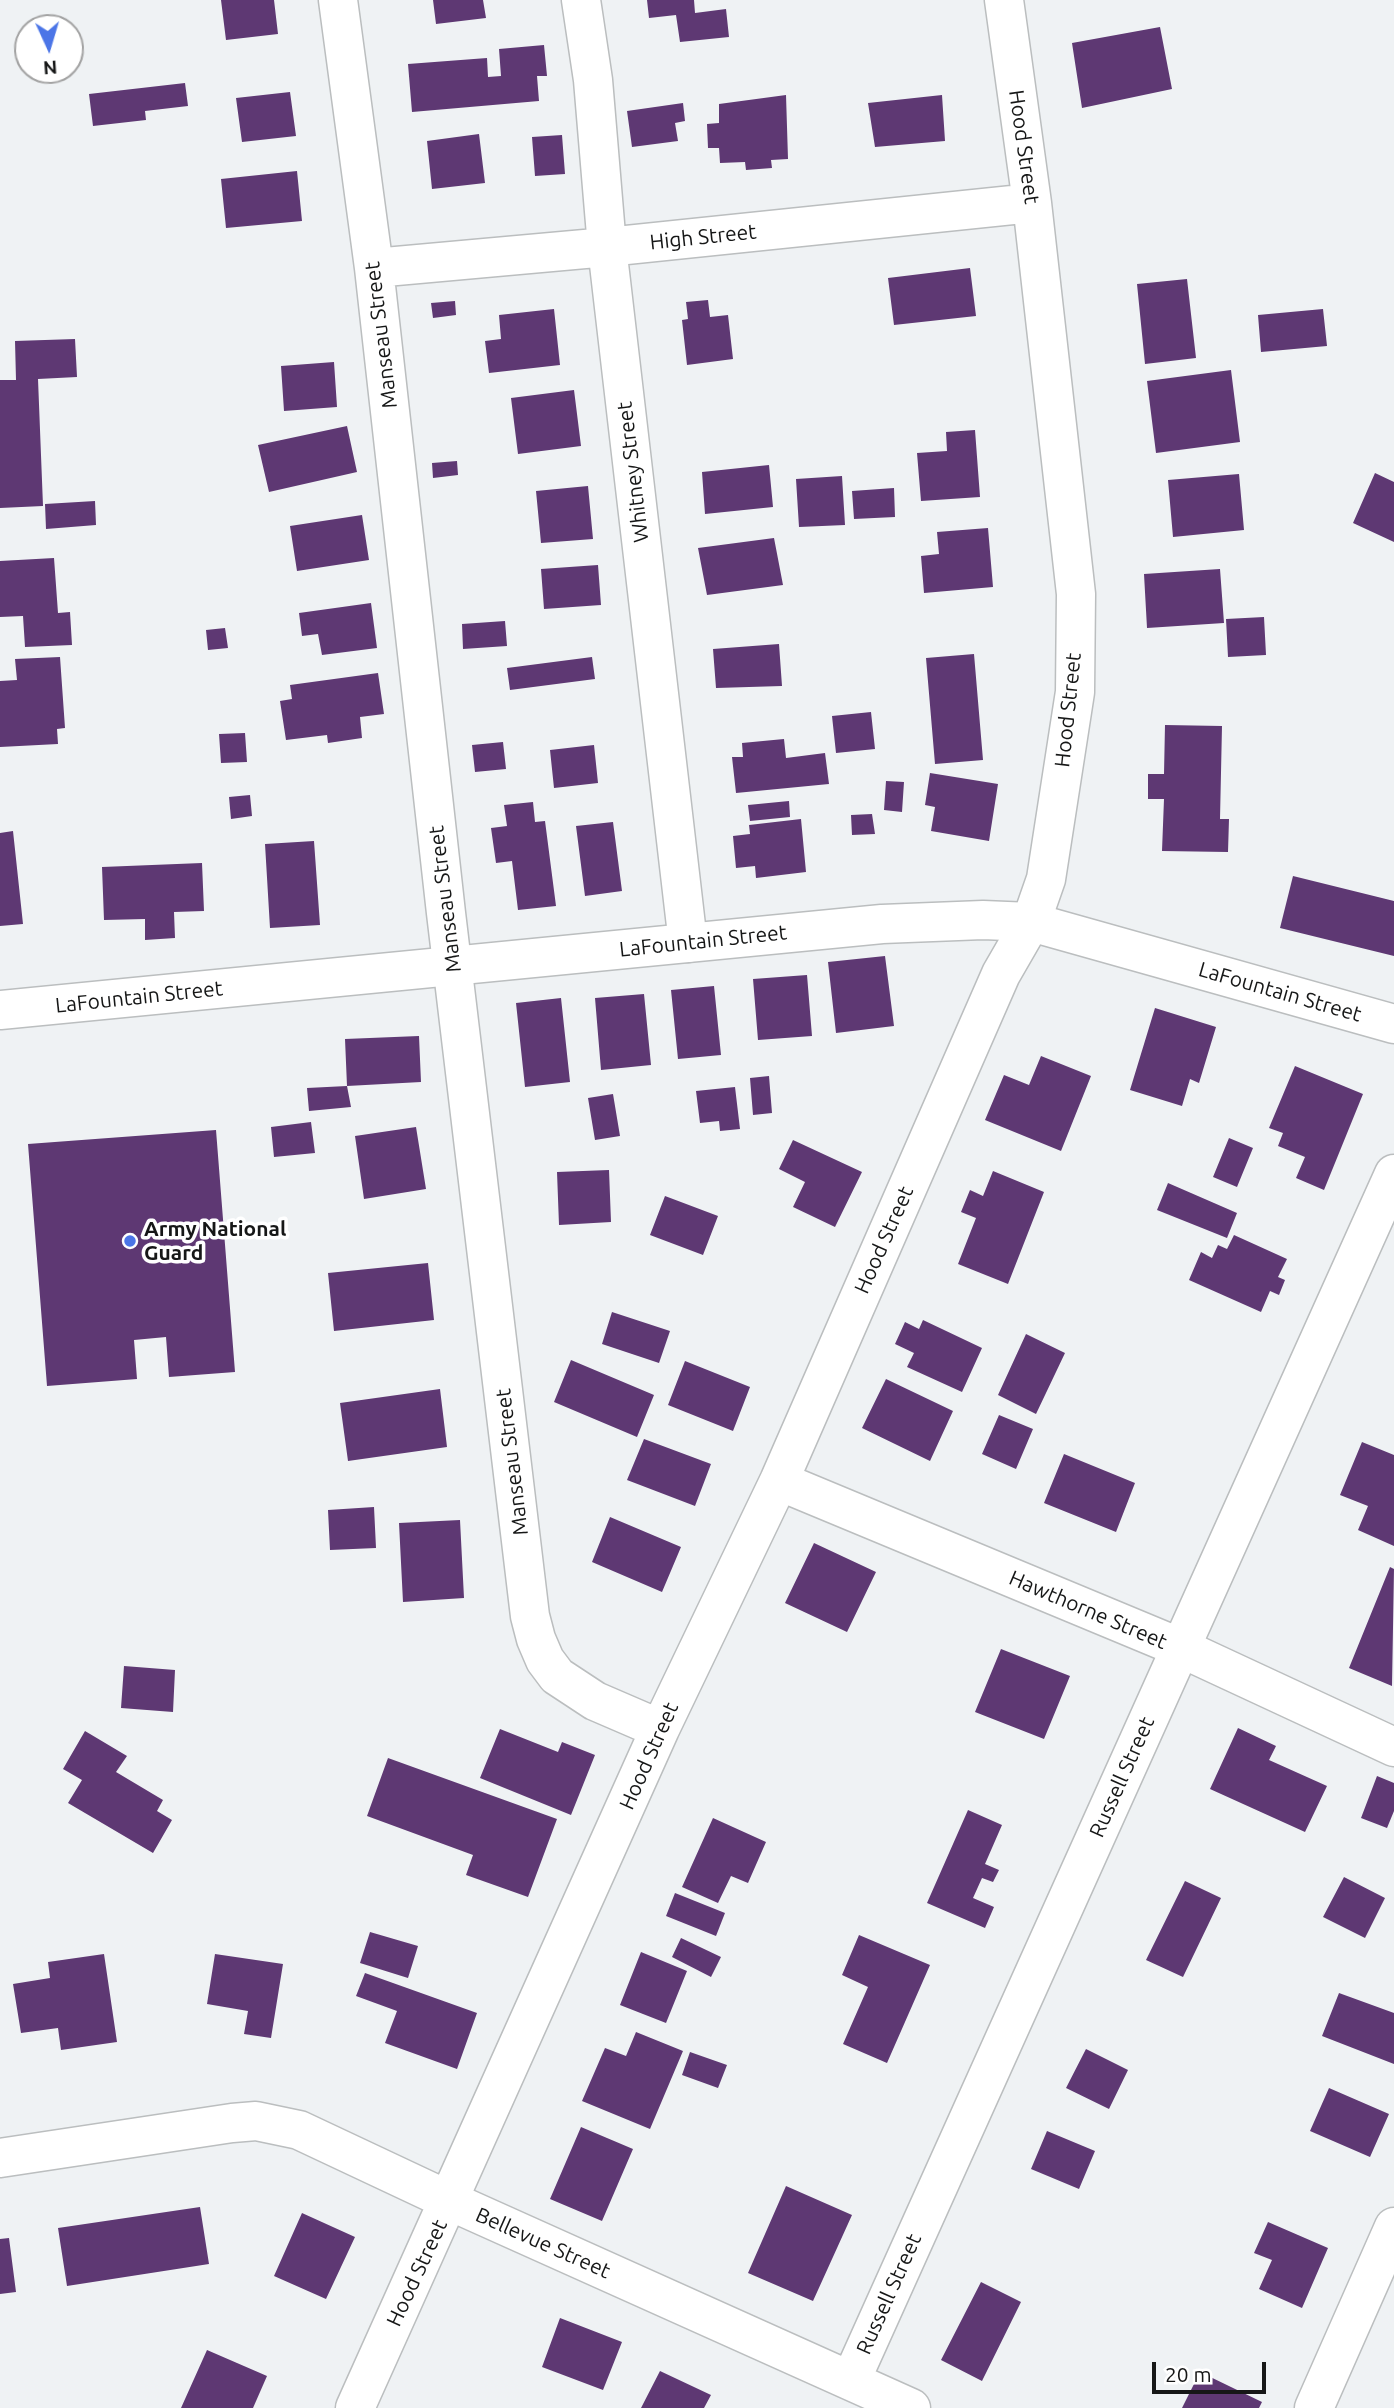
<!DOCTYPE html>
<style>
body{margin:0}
#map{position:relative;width:1394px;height:2408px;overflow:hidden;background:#eff2f4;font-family:Ubuntu,sans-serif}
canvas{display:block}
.north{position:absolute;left:14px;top:14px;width:70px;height:70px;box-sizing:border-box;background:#fff;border:2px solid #a2a2a2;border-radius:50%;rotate:176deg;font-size:19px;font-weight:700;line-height:28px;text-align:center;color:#161717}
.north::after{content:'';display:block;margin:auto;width:24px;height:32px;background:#4b75e7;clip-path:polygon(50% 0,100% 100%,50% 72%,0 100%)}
.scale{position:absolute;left:1152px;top:2362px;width:114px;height:32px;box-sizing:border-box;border:4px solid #161717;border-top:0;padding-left:9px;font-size:21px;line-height:24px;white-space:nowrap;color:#161717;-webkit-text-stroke:5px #fff;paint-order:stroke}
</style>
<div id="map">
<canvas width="1394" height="2408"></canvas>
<div class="north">N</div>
<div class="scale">20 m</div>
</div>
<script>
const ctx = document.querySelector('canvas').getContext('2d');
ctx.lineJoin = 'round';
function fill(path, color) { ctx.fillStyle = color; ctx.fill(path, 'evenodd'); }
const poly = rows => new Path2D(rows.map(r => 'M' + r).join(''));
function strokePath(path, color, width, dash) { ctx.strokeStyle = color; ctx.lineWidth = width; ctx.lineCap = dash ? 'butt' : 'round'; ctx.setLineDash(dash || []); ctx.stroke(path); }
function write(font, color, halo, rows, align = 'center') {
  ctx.font = font + ' Ubuntu,sans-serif'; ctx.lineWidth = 7; ctx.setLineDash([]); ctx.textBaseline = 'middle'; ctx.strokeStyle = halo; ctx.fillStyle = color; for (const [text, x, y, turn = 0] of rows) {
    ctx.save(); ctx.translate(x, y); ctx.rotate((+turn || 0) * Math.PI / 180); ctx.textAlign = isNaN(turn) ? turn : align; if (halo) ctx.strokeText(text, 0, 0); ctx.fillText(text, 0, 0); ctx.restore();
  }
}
const building = poly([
 [221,0,274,0,278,34,226,40],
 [433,0,483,0,486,18,436,24],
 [647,0,694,0,695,13,726,9,729,37,680,42,676,15,649,18],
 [1160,27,1172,89,1082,108,1072,43],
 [544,45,547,76,537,76,539,101,412,112,408,64,487,58,488,77,501,76,499,49],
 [185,83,188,106,145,111,146,120,93,126,89,94],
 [290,92,296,136,242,142,236,98],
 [786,95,788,159,771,160,772,168,746,170,745,162,720,163,719,148,708,148,707,124,719,123,719,104],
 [942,95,945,141,875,147,868,103],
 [683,103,685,121,675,123,678,141,632,147,627,111],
 [479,134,485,183,432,189,427,141],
 [562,135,565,174,535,176,532,137],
 [297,171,302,221,226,228,221,179],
 [970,268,976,316,894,325,888,278],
 [1187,279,1196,358,1145,364,1137,284],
 [708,300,710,317,728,315,733,359,687,365,682,320,688,319,686,302],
 [455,301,456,315,433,318,431,303],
 [554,309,560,365,489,373,485,341,501,339,499,315],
 [1323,309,1327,346,1261,352,1258,315],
 [75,339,77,377,38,379,43,506,0,508,0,380,16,380,15,341],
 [334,362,337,407,284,411,281,366],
 [1231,370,1240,442,1156,453,1147,381],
 [574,390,581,446,518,454,511,398],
 [347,426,357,472,269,492,258,445],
 [975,430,980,497,921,501,917,453,947,451,946,432],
 [457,461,458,475,433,478,432,463],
 [769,465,773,507,705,514,702,472],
 [1375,473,1394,482,1394,542,1353,523],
 [1239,474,1244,530,1173,537,1168,480],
 [842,476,845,525,799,527,796,479],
 [588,486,593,539,541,543,536,491],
 [894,488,895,517,854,519,852,491],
 [95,501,96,525,46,529,45,504],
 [362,515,369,560,297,571,290,526],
 [988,528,993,587,924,593,921,556,939,554,937,532],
 [774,538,783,585,707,595,698,548],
 [54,558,58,613,70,612,72,645,25,647,23,616,0,617,0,561],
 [598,565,601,605,544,609,541,569],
 [1220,569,1224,623,1147,628,1144,574],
 [371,603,377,648,322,655,318,634,302,636,299,613],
 [1264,617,1266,655,1228,657,1226,619],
 [505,621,507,646,463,649,462,624],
 [225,628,228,648,208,650,206,630],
 [779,644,782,686,716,688,713,649],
 [974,654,983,760,935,764,926,658],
 [60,657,65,728,57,729,58,744,0,747,0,681,17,680,15,659],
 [592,657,595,679,510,690,507,668],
 [378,673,384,714,360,717,362,738,328,743,327,735,286,740,280,701,292,699,290,685],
 [871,712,875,749,836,753,832,716],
 [1165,725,1222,726,1220,819,1229,819,1228,852,1162,851,1164,799,1148,799,1148,774,1164,774],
 [245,733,247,762,221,763,219,734],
 [784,739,786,758,825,753,829,784,736,793,732,757,743,757,742,743],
 [503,742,506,769,475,772,472,745],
 [594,745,598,783,554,788,550,750],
 [930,773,998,784,989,841,931,831,935,807,925,805],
 [886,781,904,782,902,812,884,810],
 [250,795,252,816,231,819,229,797],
 [789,801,790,817,750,821,748,805],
 [533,802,535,822,545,821,556,906,518,910,512,861,496,863,491,828,507,826,504,805],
 [872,814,875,834,852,835,851,815],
 [801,819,806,872,756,878,755,866,736,868,733,836,750,834,749,825],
 [613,822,622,891,585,896,576,826],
 [13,831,23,924,0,926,0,833],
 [314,841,320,925,270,928,265,844],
 [202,863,204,911,174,912,175,938,145,940,145,919,104,920,102,867],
 [1293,876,1394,901,1394,956,1280,928],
 [885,956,894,1026,836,1033,828,962],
 [807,975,812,1036,758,1040,753,979],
 [714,986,721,1055,678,1059,671,990],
 [644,994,651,1065,601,1070,595,998],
 [561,998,570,1082,525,1087,516,1003],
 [1155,1008,1216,1027,1199,1083,1190,1079,1182,1106,1130,1090],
 [419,1036,421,1082,347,1086,345,1039],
 [1041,1056,1091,1076,1061,1151,985,1120,1004,1075,1029,1085],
 [1295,1066,1363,1094,1324,1190,1296,1178,1305,1157,1278,1146,1283,1133,1269,1128],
 [769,1076,772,1113,753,1115,750,1078],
 [347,1086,351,1107,309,1111,307,1088],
 [735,1087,740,1129,720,1131,719,1121,700,1123,696,1091],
 [613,1094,620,1136,595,1140,588,1098],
 [311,1122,315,1153,274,1157,271,1127],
 [416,1127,426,1189,364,1199,355,1136],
 [216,1130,235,1372,169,1377,166,1337,134,1340,137,1379,47,1386,28,1144],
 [1229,1138,1253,1148,1237,1187,1213,1177],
 [793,1140,862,1172,835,1227,793,1207,805,1182,779,1169],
 [609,1170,611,1222,559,1225,557,1172],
 [993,1171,1044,1192,1008,1284,958,1264,976,1218,961,1212,970,1190,983,1196],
 [1168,1183,1237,1213,1227,1238,1157,1210],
 [665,1196,718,1216,703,1255,650,1235],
 [1234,1235,1287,1259,1278,1277,1285,1280,1279,1295,1270,1291,1261,1312,1189,1280,1201,1252,1212,1258,1218,1245,1227,1249],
 [428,1263,434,1320,334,1331,328,1273],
 [612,1312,670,1331,659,1363,602,1344],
 [923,1320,982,1348,962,1392,907,1367,914,1353,895,1344,905,1322,919,1329],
 [1026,1334,1065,1353,1036,1414,998,1395],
 [571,1360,654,1395,637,1437,554,1402],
 [685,1361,750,1387,733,1431,668,1405],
 [886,1379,953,1411,930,1461,862,1428],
 [440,1389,447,1447,348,1461,340,1403],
 [999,1415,1033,1429,1016,1469,982,1454],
 [644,1439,711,1464,695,1506,627,1480],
 [1362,1442,1394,1455,1394,1546,1358,1530,1368,1506,1340,1495],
 [1064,1454,1135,1483,1116,1532,1044,1503],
 [374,1507,376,1548,330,1550,328,1510],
 [610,1517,681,1547,662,1592,592,1562],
 [460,1520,464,1598,403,1602,399,1523],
 [814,1543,876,1572,847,1632,785,1603],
 [1390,1567,1394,1569,1392,1686,1349,1668],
 [1001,1649,1070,1676,1044,1739,975,1712],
 [124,1666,175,1670,173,1712,121,1708],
 [1238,1728,1276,1746,1269,1760,1327,1786,1305,1832,1210,1789],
 [500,1729,558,1752,562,1742,595,1755,571,1815,480,1778],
 [85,1731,127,1756,116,1772,163,1800,157,1811,172,1820,153,1853,68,1803,82,1780,63,1769],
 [388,1758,557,1819,528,1897,466,1875,473,1855,367,1816],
 [1377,1776,1394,1783,1394,1811,1387,1828,1361,1818],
 [968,1810,1002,1825,985,1864,999,1870,993,1882,982,1878,973,1898,994,1907,985,1928,927,1903],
 [713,1818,766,1842,748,1883,731,1876,718,1903,682,1887],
 [1344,1877,1385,1898,1365,1938,1323,1917],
 [1185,1881,1221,1898,1183,1977,1146,1960],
 [675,1893,725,1913,716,1936,666,1916],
 [370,1932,418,1946,408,1978,360,1963],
 [859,1935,930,1965,887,2063,843,2044,868,1987,842,1975],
 [681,1938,721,1957,711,1977,672,1957],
 [641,1952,687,1971,666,2023,620,2005],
 [104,1954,117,2042,61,2050,58,2028,21,2033,13,1984,50,1978,48,1962],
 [215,1954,283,1964,271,2038,244,2034,248,2011,207,2004],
 [365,1973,477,2013,457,2069,385,2043,397,2011,356,1996],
 [1339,1993,1394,2013,1394,2064,1322,2036],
 [636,2032,683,2051,650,2129,582,2101,605,2048,626,2056],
 [1086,2049,1128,2070,1109,2109,1066,2088],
 [690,2052,727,2065,718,2088,682,2075],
 [1329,2088,1389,2114,1370,2157,1310,2131],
 [581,2127,633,2149,602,2221,550,2199],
 [1047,2131,1095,2151,1079,2189,1031,2169],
 [786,2186,852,2215,813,2301,748,2273],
 [200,2207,209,2264,67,2286,58,2228],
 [302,2213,355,2237,326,2299,274,2276],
 [1268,2222,1328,2248,1302,2308,1259,2289,1272,2260,1254,2253],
 [9,2238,16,2292,0,2294,0,2239],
 [981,2282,1021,2302,982,2381,941,2360],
 [560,2318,622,2342,603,2390,542,2367],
 [207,2350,267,2376,253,2408,181,2408],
 [660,2371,711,2395,704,2408,641,2408],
 [1200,2372,1262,2402,1259,2408,1182,2408]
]);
const minor = poly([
 [338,0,374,268,446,913,530,1616,536,1639,545,1660,557,1676,595,1701,660,1729],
 [581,0,593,80,607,247,688,943],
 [374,268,607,247,1032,203],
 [779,1481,1181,1648,1394,1747],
 [0,2158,232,2123,256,2121,299,2130,450,2201,911,2408],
 [851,2380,1394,1174],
 [355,2408,660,1729,779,1481,1001,974,1031,922,1046,879,1075,692,1076,594,1032,203,1004,0],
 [1314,2408,1394,2227]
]);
const tertiary = poly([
 [0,1010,882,924,983,920,1031,922,1394,1024]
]);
const markers = [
 [130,1241,7,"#4b75e7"]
];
const streetNames = [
 ["Hood Street",1024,147,82],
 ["High Street",703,237,-6],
 ["Manseau Street",381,335,-97],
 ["Whitney Street",633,472,-97],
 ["Hood Street",1068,710,-84],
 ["Manseau Street",445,899,-97],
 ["LaFountain Street",703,941,-6],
 ["LaFountain Street",1280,992,16],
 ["LaFountain Street",139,997,-6],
 ["Hood Street",884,1240,-66],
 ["Manseau Street",512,1462,-97],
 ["Hawthorne Street",1088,1610,23],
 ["Hood Street",649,1756,-66],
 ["Russell Street",1122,1777,-66],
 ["Bellevue Street",543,2243,24],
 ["Hood Street",417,2273,-65],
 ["Russell Street",889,2294,-66]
];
const poiNames = [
 ["Army National",144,1229],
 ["Guard",144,1253]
];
fill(building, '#5e3873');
strokePath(minor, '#bbbebf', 41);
strokePath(tertiary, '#bbbebf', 41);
strokePath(minor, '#fff', 38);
strokePath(tertiary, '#fff', 38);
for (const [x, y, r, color] of markers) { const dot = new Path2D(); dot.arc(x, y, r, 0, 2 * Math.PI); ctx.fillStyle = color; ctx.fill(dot); strokePath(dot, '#fff', 2.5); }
write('21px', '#161717', '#fff', streetNames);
write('bold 21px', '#161717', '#fff', poiNames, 'left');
</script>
